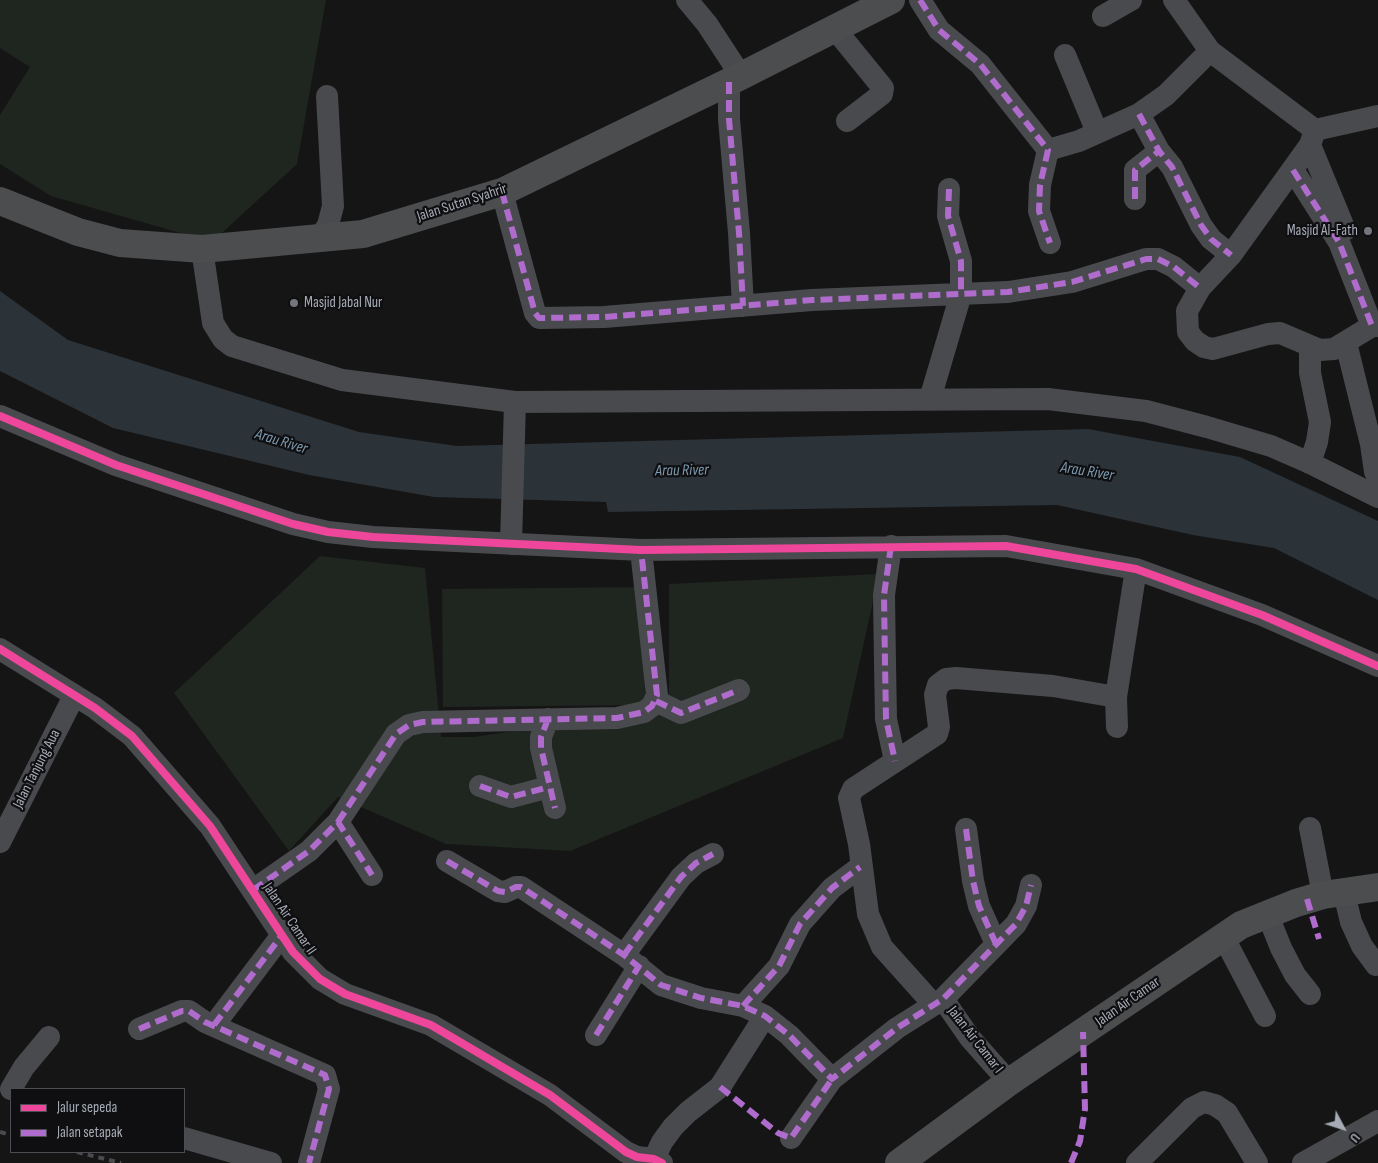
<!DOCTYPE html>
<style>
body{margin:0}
#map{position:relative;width:1378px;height:1163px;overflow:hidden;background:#151515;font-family:"Sofia Sans Condensed",sans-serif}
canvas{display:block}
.legend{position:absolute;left:10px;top:1088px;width:175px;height:65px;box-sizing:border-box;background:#0f0f11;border:1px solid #4b4d53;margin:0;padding:6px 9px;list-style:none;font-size:15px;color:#a6abb5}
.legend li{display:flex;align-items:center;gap:10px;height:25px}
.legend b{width:25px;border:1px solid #4b4d53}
.north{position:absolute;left:1318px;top:1103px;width:50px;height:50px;-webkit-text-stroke:4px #0f0f11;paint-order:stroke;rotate:130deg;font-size:14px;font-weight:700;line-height:20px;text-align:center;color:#a6abb5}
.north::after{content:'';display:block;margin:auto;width:18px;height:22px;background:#a6abb5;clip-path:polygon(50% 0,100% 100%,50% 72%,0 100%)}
</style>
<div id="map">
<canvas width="1378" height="1163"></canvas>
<ul class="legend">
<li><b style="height:6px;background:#ed469a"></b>Jalur sepeda</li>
<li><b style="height:6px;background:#b06ccc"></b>Jalan setapak</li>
</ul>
<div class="north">U</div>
</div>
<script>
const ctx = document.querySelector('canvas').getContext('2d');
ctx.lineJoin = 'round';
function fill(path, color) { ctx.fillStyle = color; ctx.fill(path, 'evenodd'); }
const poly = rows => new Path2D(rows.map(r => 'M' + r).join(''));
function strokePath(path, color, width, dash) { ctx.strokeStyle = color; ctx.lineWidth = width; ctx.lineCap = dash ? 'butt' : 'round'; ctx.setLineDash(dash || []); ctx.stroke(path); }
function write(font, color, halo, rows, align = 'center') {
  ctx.font = font + ' "Sofia Sans Condensed",sans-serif'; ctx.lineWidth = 4.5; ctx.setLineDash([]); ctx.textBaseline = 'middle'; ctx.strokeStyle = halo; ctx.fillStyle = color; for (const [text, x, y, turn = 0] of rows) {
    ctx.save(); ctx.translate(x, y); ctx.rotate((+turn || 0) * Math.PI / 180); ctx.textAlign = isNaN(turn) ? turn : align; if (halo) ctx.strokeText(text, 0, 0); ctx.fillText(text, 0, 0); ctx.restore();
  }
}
const green = poly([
 [0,0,326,0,297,164,212,242,51,196,0,164,0,115,30,67,0,48],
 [320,556,425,568,441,737,474,737,669,708,669,584,879,574,843,738,570,851,446,844,338,797,289,851,174,693],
 [644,587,645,705,443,707,442,589]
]);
const water = poly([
 [0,291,68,340,359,432,457,446,1088,429,1240,457,1378,521,1378,600,1274,548,1193,535,1057,505,608,512,606,502,434,497,309,475,113,428,0,371]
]);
const minor = poly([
 [687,0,707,24,741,76],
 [920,0,939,30,980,64,1048,150],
 [1174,0,1210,51,1315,130,1378,116],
 [1103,16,1131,0],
 [835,29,883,88,882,94,847,121],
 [1065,55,1097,132],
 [729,82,729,119,739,233,743,306],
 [1139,114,1159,151,1172,167,1201,225,1211,239,1231,255],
 [1315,130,1310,145,1231,255,1200,288,1187,311,1188,332,1195,341,1204,347,1213,349,1268,334,1280,333,1320,350,1334,349,1372,326,1378,326],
 [1310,145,1345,230],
 [1048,150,1079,141,1139,114,1166,95,1210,51],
 [1048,150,1040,185,1039,211,1050,243],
 [1293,170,1339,242,1372,326],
 [502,192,535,313,539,318,604,317,812,300,1008,292,1072,282,1146,259,1158,259,1174,267,1200,288],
 [1135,199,1135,170,1159,151],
 [320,238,328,225,333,206,327,96],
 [202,249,213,323,223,339,232,346,342,380,515,402,1048,399,1146,411,1207,427,1271,446,1310,463,1378,497],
 [1346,343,1371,444,1375,472,1378,476],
 [1310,347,1310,373,1320,422,1317,442,1310,463],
 [930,399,961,294,961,261,948,216,949,189],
 [0,416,116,465,293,524,328,532,373,537,641,550,1006,546,1136,569,1262,615,1378,666],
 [511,544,515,402],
 [891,546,884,595,885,663,886,719,895,761],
 [0,649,95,708,132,736,210,826,293,952,320,979,345,994,431,1025,550,1095,626,1152,637,1157,654,1159,662,1163],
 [656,701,681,713,739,690],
 [548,719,541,737,541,748,555,808],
 [1117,727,1116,697,1136,569],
 [480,786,511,797,549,787],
 [338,822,396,734,409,725,423,722,617,718,644,712,652,706,657,695,641,550],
 [1310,828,1323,895],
 [966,829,973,881,979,906,996,944],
 [0,842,74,696],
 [447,861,498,891,505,892,516,887,521,887,624,955,661,985,701,998,743,1006,765,1016,789,1035,832,1079,897,1028,943,999,1016,924,1026,906,1031,885],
 [253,890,309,851,338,822,372,875],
 [1344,893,1351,922,1362,946,1376,965],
 [1267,913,1281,948,1295,975,1310,994],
 [1223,936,1265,1016],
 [624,955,681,877,696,863,713,854],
 [943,999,970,1038,1009,1082],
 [934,1005,882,947,868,914,859,844,849,798,853,789,937,734,939,727,935,695,938,685,946,679,956,678,1053,686,1116,697],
 [743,1006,779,966,800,924,832,888,860,867],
 [214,1025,282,935],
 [139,1029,182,1011,189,1011,205,1022,325,1075,329,1089,309,1163],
 [596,1035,639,966],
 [11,1089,24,1067,49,1037],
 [184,1138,271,1163],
 [791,1138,832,1079],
 [654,1159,662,1142,673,1127,688,1112,720,1087,765,1016],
 [1137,1163,1192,1108,1204,1102,1215,1105,1227,1113,1257,1163],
 [1303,1163,1378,1121]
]);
const major = poly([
 [0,201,78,232,120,243,202,249,363,234,502,192,741,76,891,0],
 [899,1163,1009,1082,1241,925,1296,903,1323,895,1378,887]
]);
const rail = poly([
 [0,1132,11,1135],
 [77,1152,121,1163]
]);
const quiet = poly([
 [920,0,939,30,980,64,1048,150,1040,185,1039,211,1050,243],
 [729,82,729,119,739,233,743,306],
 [1139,114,1159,151,1172,167,1201,225,1211,239,1231,255],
 [1293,170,1339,242,1372,326],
 [949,189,948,216,961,261,961,294],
 [502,192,535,313,539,318,604,317,812,300,1008,292,1072,282,1146,259,1158,259,1174,267,1200,288],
 [1135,199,1135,170,1159,151],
 [891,546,884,595,885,663,886,719,895,761],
 [656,701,681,713,739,690],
 [548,719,541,737,541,748,555,808],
 [480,786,511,797,549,787],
 [338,822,396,734,409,725,423,722,617,718,644,712,652,706,657,695,641,550],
 [966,829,973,881,979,906,996,944],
 [447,861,498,891,505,892,516,887,521,887,624,955,661,985,701,998,743,1006,765,1016,789,1035,832,1079,897,1028,943,999,1016,924,1026,906,1031,885],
 [253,890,309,851,338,822,372,875],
 [1307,899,1319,939],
 [624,955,681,877,696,863,713,854],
 [743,1006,779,966,800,924,832,888,860,867],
 [214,1025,282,935],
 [139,1029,182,1011,189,1011,205,1022,325,1075,329,1089,309,1163],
 [596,1035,639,966],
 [720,1087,778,1133,791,1138,832,1079],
 [1071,1163,1080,1141,1085,1109,1083,1032]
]);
const cycleway = poly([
 [0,416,116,465,293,524,328,532,373,537,641,550,1006,546,1136,569,1262,615,1378,666],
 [0,649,95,708,132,736,210,826,293,952,320,979,345,994,431,1025,550,1095,626,1152,637,1157,654,1159,662,1163]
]);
const markers = [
 [1368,231,5,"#73767d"],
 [294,303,5,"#73767d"]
];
const streetNames = [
 ["Jalan Sutan Syahrir",462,203,-18],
 ["Jalan Tanjung Aua",37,769,-63],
 ["Jalan Air Camar II",289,919,56],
 ["Jalan Air Camar",1128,1002,-35],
 ["Jalan Air Camar I",975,1040,52]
];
const poiNames = [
 ["Masjid Al-Fath",1358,231],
 ["Masjid Jabal Nur",304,303,"left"]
];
const waterNames = [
 ["Arau River",281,442,17],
 ["Arau River",682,471,-1],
 ["Arau River",1087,472,9]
];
fill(green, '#1f251f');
fill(water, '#2b3238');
strokePath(minor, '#494a4d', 22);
strokePath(major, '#4b4d4f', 28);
strokePath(rail, '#4a4b4d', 4, [6, 5]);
strokePath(quiet, '#b06ccc', 6, [12, 6]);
strokePath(cycleway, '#ed469a', 8);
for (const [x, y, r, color] of markers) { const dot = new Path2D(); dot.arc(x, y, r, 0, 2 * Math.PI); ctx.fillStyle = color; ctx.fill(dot); strokePath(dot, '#0f0f11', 2); }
write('15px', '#a6abb5', '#0f0f11', streetNames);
write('15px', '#a6abb5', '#0f0f11', poiNames, 'right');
write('italic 16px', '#7e9aaf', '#0f0f11', waterNames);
</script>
